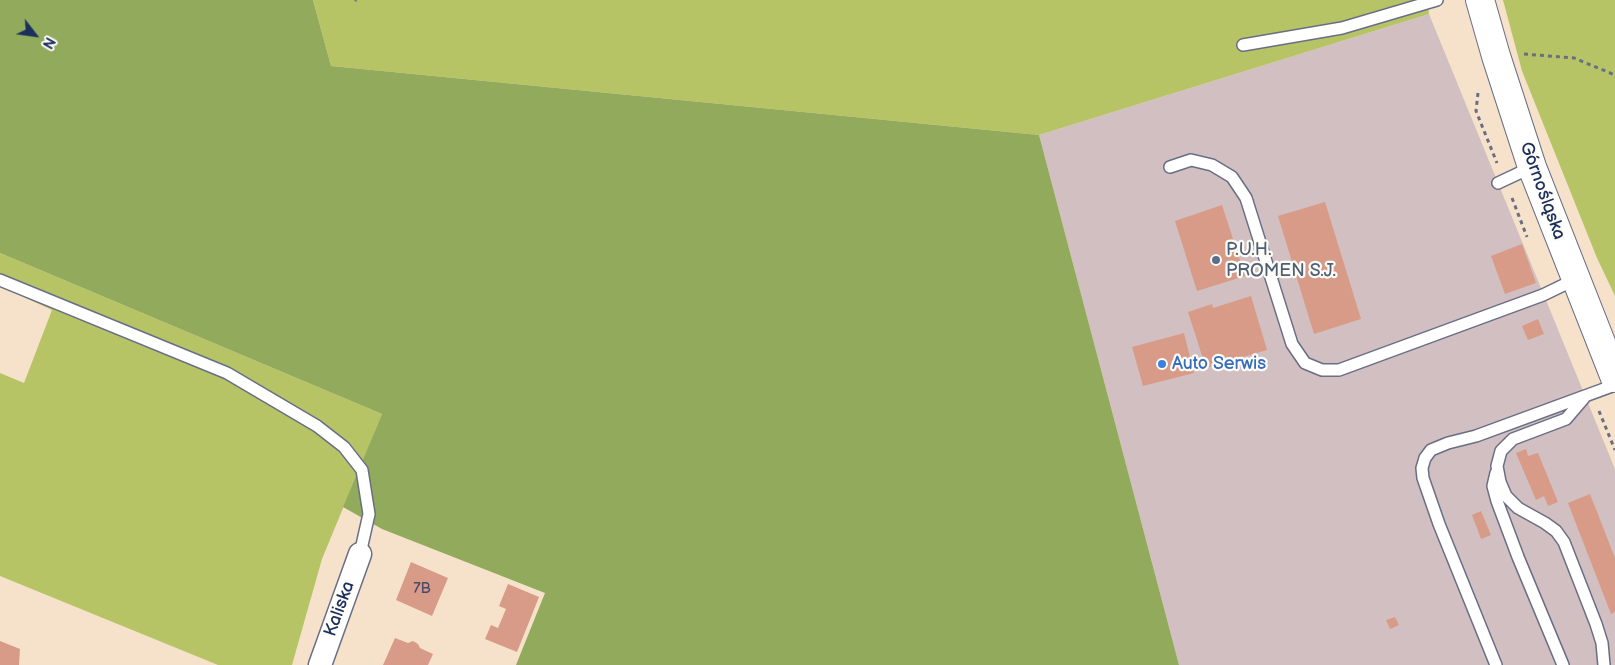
<!DOCTYPE html>
<meta charset="utf-8">
<style>
body{margin:0}
#map{position:relative;width:1615px;height:665px;overflow:hidden;background:#f6e2cb;font-family:"Balsamiq Sans",sans-serif}
canvas{display:block}
.north{position:absolute;left:10px;top:10px;width:50px;height:50px;-webkit-text-stroke:4px #fdfcf7;paint-order:stroke;rotate:120deg;font-size:14px;font-weight:700;line-height:20px;text-align:center;color:#1b2f5e}
.north::after{content:'';display:block;margin:auto;width:18px;height:22px;background:#1b2f5e;clip-path:polygon(50% 0,100% 100%,50% 72%,0 100%)}
</style>
<div id="map">
<canvas width="1615" height="665"></canvas>
<div class="north">N</div>
</div>
<script>
const ctx = document.querySelector('canvas').getContext('2d');
ctx.lineJoin = 'round';
function fill(path, color) { ctx.fillStyle = color; ctx.fill(path, 'evenodd'); }
const poly = rows => new Path2D(rows.map(r => 'M' + r).join(''));
function strokePath(path, color, width, dash) { ctx.strokeStyle = color; ctx.lineWidth = width; ctx.lineCap = dash ? 'butt' : 'round'; ctx.setLineDash(dash || []); ctx.stroke(path); }
function write(font, color, halo, rows, align = 'center') {
  ctx.font = font + ' "Balsamiq Sans",sans-serif'; ctx.lineWidth = 4.5; ctx.setLineDash([]); ctx.textBaseline = 'middle'; ctx.strokeStyle = halo; ctx.fillStyle = color; for (const [text, x, y, turn = 0] of rows) {
    ctx.save(); ctx.translate(x, y); ctx.rotate((+turn || 0) * Math.PI / 180); ctx.textAlign = isNaN(turn) ? turn : align; if (halo) ctx.strokeText(text, 0, 0); ctx.fillText(text, 0, 0); ctx.restore();
  }
}
const industrial = poly([
 [1429,14,1615,469,1615,665,1179,665,1039,135]
]);
const green = poly([
 [313,0,1427,0,1429,14,1039,135,331,66],
 [1503,0,1615,0,1615,296,1597,258,1522,71],
 [0,253,382,414,322,559,292,665,218,665,0,576,0,373,24,383,52,310,0,286]
]);
const forest = poly([
 [0,0,313,0,331,66,1039,135,1179,665,516,665,545,593,382,529,343,507,382,414,0,253]
]);
const building = poly([
 [1325,202,1361,319,1314,334,1278,216],
 [1222,205,1245,276,1197,291,1175,221],
 [1522,244,1536,283,1505,294,1491,256],
 [1251,296,1267,350,1206,368,1188,312,1212,304,1213,308],
 [1538,319,1544,334,1528,340,1522,326],
 [1184,333,1194,373,1143,386,1132,347],
 [1526,449,1528,456,1538,453,1558,502,1548,506,1544,496,1536,500,1516,453],
 [1590,494,1615,558,1615,612,1611,614,1568,503],
 [1481,511,1491,535,1481,539,1472,515],
 [411,562,448,578,432,616,396,600],
 [508,584,539,597,517,652,485,639,491,625,498,628,506,609,499,606],
 [1395,617,1399,625,1390,629,1386,620],
 [395,638,408,643,413,641,418,644,420,648,433,654,428,665,383,665],
 [0,641,20,649,19,665,0,665]
]);
const path = poly([
 [355,1,356,0],
 [1524,54,1574,58,1615,75],
 [1478,93,1476,111,1497,163],
 [1512,198,1527,237],
 [1599,411,1615,450]
]);
const service = poly([
 [1243,45,1342,28,1437,0],
 [1170,167,1191,160,1212,165,1232,177,1246,198,1292,344,1305,363,1322,370,1339,370,1543,295,1576,279],
 [1498,183,1532,167],
 [0,280,227,373,317,426,344,447,362,470,369,514,360,554],
 [1584,398,1566,419,1513,439,1501,451,1497,466,1500,482,1506,496,1518,508,1545,523,1556,531,1564,542,1596,624,1602,643,1604,665],
 [1496,473,1493,486,1497,501,1518,557,1563,665],
 [1496,665,1439,524,1423,478,1422,468,1425,458,1431,450,1448,443,1476,436,1615,385]
]);
const minor = poly([
 [320,665,360,554]
]);
const tertiary = poly([
 [1480,0,1496,56,1532,167,1615,378]
]);
const markers = [
 [1216,260,5,"#5c6f8a"],
 [1162,364,5,"#3f7fe0"]
];
const numberNames = [
 ["7B",422,589]
];
const streetNames = [
 ["Górnośląska",1542,191,70],
 ["Kaliska",340,609,-70]
];
const serviceNames = [
 ["P.U.H.",1226,250],
 ["PROMEN S.J.",1226,271]
];
const shopNames = [
 ["Auto Serwis",1172,364]
];
fill(industrial, '#d2bfc1');
fill(green, '#b7c466');
fill(forest, '#91aa5b');
fill(building, '#d89b87');
strokePath(service, '#686e84', 14);
strokePath(minor, '#686e84', 25);
strokePath(tertiary, '#686e84', 30);
strokePath(path, '#686e84', 3, [4, 4]);
strokePath(service, '#fff', 11);
strokePath(minor, '#fff', 22);
strokePath(tertiary, '#fff', 28);
for (const [x, y, r, color] of markers) { const dot = new Path2D(); dot.arc(x, y, r, 0, 2 * Math.PI); ctx.fillStyle = color; ctx.fill(dot); strokePath(dot, '#fdfcf7', 2); }
write('15px', '#4a4a68', null, numberNames);
write('18px', '#1b2f5e', '#fdfcf7', streetNames);
write('18px', '#4e5e75', '#fdfcf7', serviceNames, 'left');
write('18px', '#366cbe', '#fdfcf7', shopNames, 'left');
</script>
